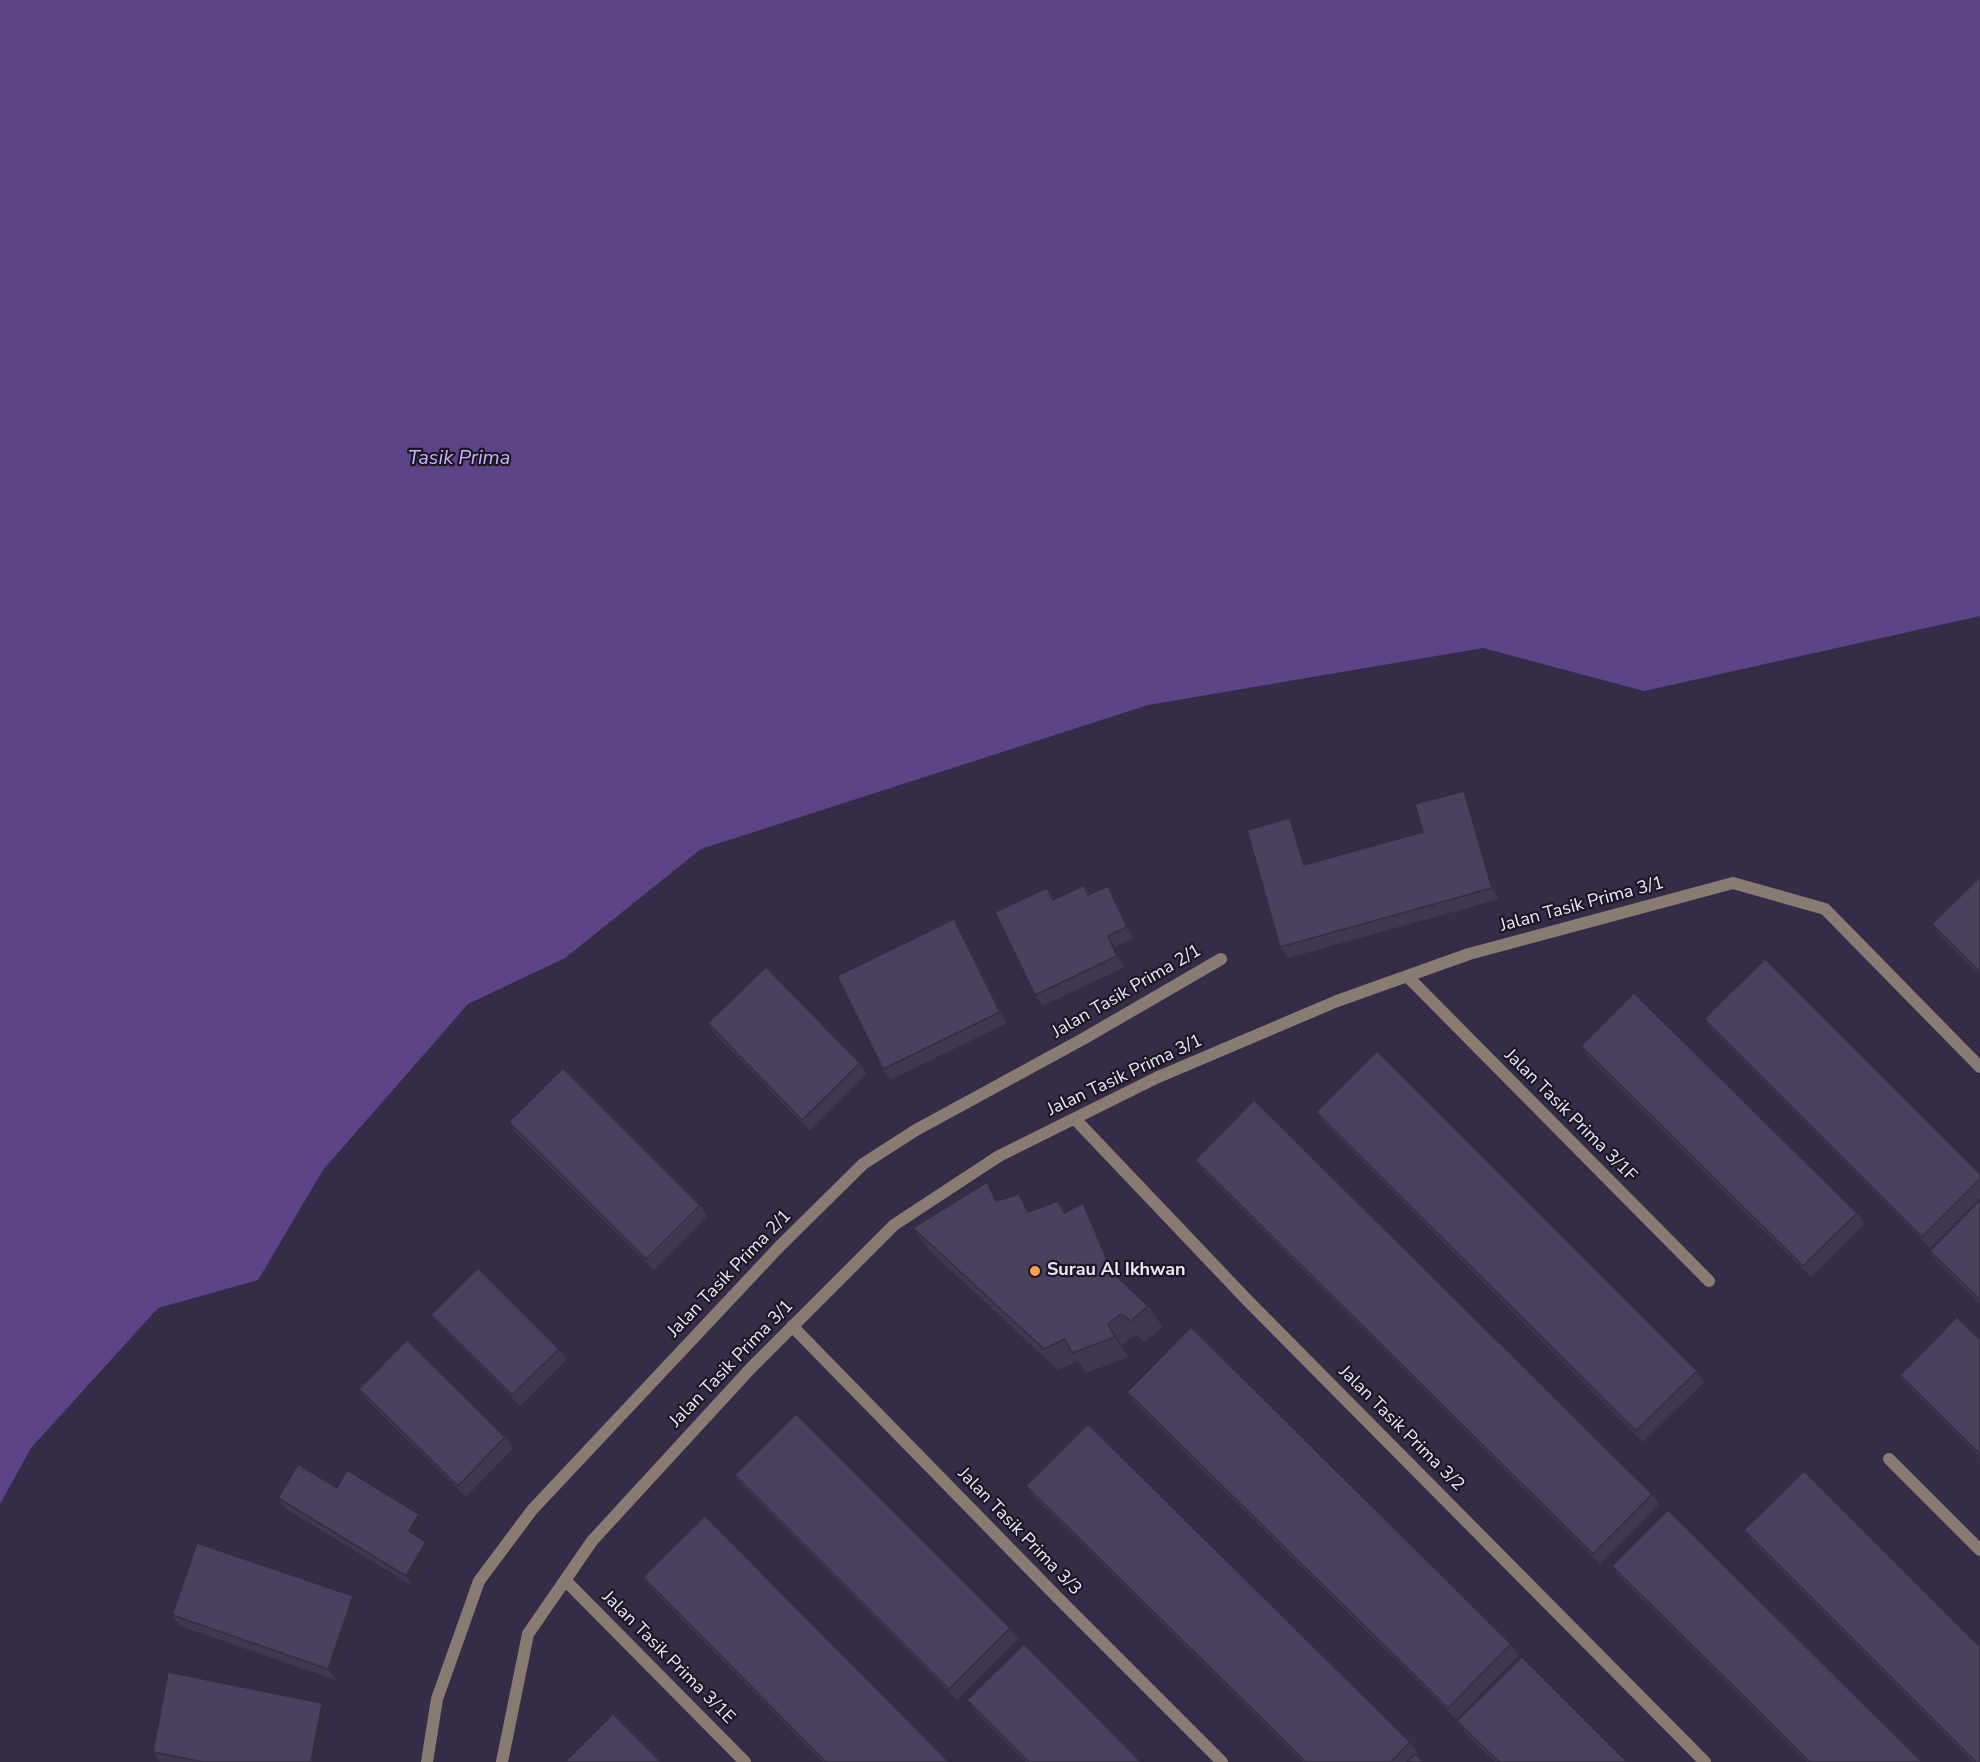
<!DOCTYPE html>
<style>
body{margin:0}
canvas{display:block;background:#352c48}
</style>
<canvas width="1980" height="1762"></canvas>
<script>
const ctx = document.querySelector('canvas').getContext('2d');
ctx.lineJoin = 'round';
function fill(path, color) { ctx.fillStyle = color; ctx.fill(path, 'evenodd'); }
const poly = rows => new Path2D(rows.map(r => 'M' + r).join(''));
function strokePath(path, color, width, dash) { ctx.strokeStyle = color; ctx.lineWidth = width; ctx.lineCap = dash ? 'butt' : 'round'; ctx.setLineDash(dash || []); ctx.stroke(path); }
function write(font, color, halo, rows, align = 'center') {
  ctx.font = font + ' "Nunito Sans",sans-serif'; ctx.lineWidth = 4.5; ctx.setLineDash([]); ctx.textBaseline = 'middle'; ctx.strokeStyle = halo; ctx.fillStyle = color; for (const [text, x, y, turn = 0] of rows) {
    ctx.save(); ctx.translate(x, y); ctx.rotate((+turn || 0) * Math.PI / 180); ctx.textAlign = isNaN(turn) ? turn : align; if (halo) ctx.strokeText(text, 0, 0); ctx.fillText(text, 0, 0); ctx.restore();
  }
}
const water = poly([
 [0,0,1980,0,1980,616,1644,691,1483,648,1148,705,701,849,565,958,468,1004,323,1170,258,1280,158,1308,31,1448,0,1504]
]);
const minor = poly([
 [1407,976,1709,1281],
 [1075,1119,1249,1302,1705,1762],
 [792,1326,1059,1599,1222,1762],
 [1889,1459,1980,1550],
 [565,1580,745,1762],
 [427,1762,437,1699,479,1581,532,1510,779,1247,863,1164,916,1130,1083,1039,1221,959],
 [502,1762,528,1634,592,1541,751,1368,894,1225,999,1156,1156,1078,1337,1001,1469,954,1733,883,1825,909,1980,1067]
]);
const wall = poly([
 [1471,801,1499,899,1288,958,1280,947,1290,818,1298,829,1308,864,1423,832],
 [1980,877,1980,975,1940,935,1932,924],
 [1084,885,1090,894,1115,897,1134,938,1115,947,1125,967,1042,1006,1035,995,1047,888,1055,899],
 [954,919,962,930,1007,1023,890,1080,883,1069],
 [1704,1019,1980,1174,1980,1198,1930,1248,1712,1030],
 [708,1023,860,1063,867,1074,810,1131,715,1034],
 [1581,1046,1857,1213,1864,1224,1811,1277,1588,1057],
 [1316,1112,1697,1371,1704,1382,1643,1442,1324,1123],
 [509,1122,700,1205,707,1216,654,1270,516,1133],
 [1195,1160,1652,1494,1659,1504,1600,1564,1203,1171],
 [1019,1194,1031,1211,1058,1201,1066,1212,1098,1223,1122,1281,1148,1306,1163,1327,1145,1342,1135,1335,1122,1345,1129,1357,1086,1373,1078,1361,1058,1370,928,1249,913,1228],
 [1980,1200,1980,1304,1937,1262,1930,1251],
 [431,1315,559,1349,566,1360,520,1406,439,1325],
 [1980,1340,1980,1457,1908,1386,1900,1375],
 [359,1389,505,1437,513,1448,466,1497,367,1400],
 [1127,1392,1511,1644,1519,1655,1456,1719,1135,1403],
 [735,1475,1010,1628,1018,1639,957,1700,742,1485],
 [1026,1486,1410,1742,1418,1753,1416,1755,1424,1762,1303,1762,1034,1497],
 [337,1488,419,1514,427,1524,419,1537,426,1542,434,1553,413,1586,286,1509,278,1498],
 [1744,1530,1980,1762,1973,1762,1752,1541],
 [1612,1566,1922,1762,1807,1762,1620,1577],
 [643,1577,949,1762,823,1762,651,1588],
 [360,1607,336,1680,180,1626,172,1615],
 [967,1700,1141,1762,1026,1762,975,1711],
 [322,1703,329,1714,320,1762,160,1762,153,1752],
 [1457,1721,1627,1762,1495,1762,1465,1732]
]);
const shadedWall = poly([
 [1464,791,1471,801,1499,899,1492,888],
 [1290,818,1298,829,1311,876,1304,865],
 [1108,886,1115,897,1134,938,1127,927],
 [954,919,962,930,1007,1023,1000,1012],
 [1108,936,1115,947,1125,967,1117,956],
 [987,1182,1001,1203,996,1201],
 [1019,1194,1034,1215,1028,1212],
 [1083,1203,1098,1223,1127,1293,1112,1272],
 [1108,1324,1122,1345,1129,1357,1115,1337],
 [419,1514,427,1524,416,1541,409,1531],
 [426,1542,434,1553,413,1586,406,1576],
 [353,1596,360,1607,336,1680,328,1669],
 [322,1703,329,1714,320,1762,311,1762]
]);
const building = poly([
 [1464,791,1492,888,1280,947,1247,830,1290,818,1304,865,1423,832,1415,804,1464,791],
 [1980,877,1980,972,1932,924,1980,877],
 [1084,885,1088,895,1108,886,1127,927,1108,936,1117,956,1035,995,995,912,1047,888,1053,900,1084,885],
 [954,919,1000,1012,883,1069,837,976,954,919],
 [1765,959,1980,1174,1980,1179,1922,1237,1704,1019,1765,959],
 [766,967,860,1063,802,1120,708,1023,766,967],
 [1634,993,1857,1213,1803,1266,1581,1046,1634,993],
 [1377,1051,1697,1371,1636,1431,1316,1112,1377,1051],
 [563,1068,700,1205,646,1259,509,1122,563,1068],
 [1254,1100,1652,1494,1593,1554,1195,1160,1254,1100],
 [987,1182,996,1201,1019,1194,1028,1212,1058,1201,1064,1213,1083,1203,1112,1272,1148,1306,1131,1321,1121,1314,1108,1324,1115,1337,1072,1353,1065,1339,1044,1349,913,1228,987,1182],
 [1980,1200,1980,1300,1930,1251,1980,1200],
 [478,1268,559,1349,512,1395,431,1315,478,1268],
 [1957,1317,1980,1340,1980,1454,1900,1375,1957,1317],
 [1191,1327,1511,1644,1448,1708,1127,1392,1191,1327],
 [407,1340,505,1437,458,1486,359,1389,407,1340],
 [796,1414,1010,1628,949,1689,735,1475,796,1414],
 [1088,1424,1410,1742,1391,1762,1306,1762,1026,1486,1088,1424],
 [298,1464,337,1488,347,1470,419,1514,409,1531,426,1542,406,1576,278,1498,298,1464],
 [1804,1471,1980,1647,1980,1762,1976,1762,1744,1530,1804,1471],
 [1668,1510,1922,1762,1810,1762,1612,1566,1668,1510],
 [705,1516,949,1762,826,1762,643,1577,705,1516],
 [197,1543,353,1596,328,1669,172,1615,197,1543],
 [1024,1644,1141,1762,1029,1762,967,1700,1024,1644],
 [1522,1657,1627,1762,1499,1762,1457,1721,1522,1657],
 [168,1672,322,1703,311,1762,203,1762,153,1752,168,1672],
 [613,1714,661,1762,565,1762,613,1714],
 [1415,1754,1424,1762,1407,1762,1415,1754]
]);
const markers = [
 [1035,1271,6,"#f9a04c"]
];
const streetNames = [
 ["Jalan Tasik Prima 3/1",1582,905,-15],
 ["Jalan Tasik Prima 2/1",1127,992,-30],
 ["Jalan Tasik Prima 3/1",1125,1076,-25],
 ["Jalan Tasik Prima 3/1F",1570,1116,45],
 ["Jalan Tasik Prima 2/1",730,1274,-46],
 ["Jalan Tasik Prima 3/1",732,1364,-46],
 ["Jalan Tasik Prima 3/2",1401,1429,45],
 ["Jalan Tasik Prima 3/3",1019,1532,46],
 ["Jalan Tasik Prima 3/1E",668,1658,45]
];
const poiNames = [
 ["Surau Al Ikhwan",1047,1271]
];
const waterNames = [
 ["Tasik Prima",459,459]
];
fill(water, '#5c4486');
strokePath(minor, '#887b71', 12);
fill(wall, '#403851');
fill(shadedWall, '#342e42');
fill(building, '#4a415e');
strokePath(building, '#342e42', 1.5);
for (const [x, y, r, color] of markers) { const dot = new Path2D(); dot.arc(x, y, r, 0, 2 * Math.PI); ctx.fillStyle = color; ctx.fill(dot); strokePath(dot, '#1b1724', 2); }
write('18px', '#ebe6f8', '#1b1724', streetNames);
write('bold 18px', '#ebe6f8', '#1b1724', poiNames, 'left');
write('italic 20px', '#cab1fe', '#1b1724', waterNames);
</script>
